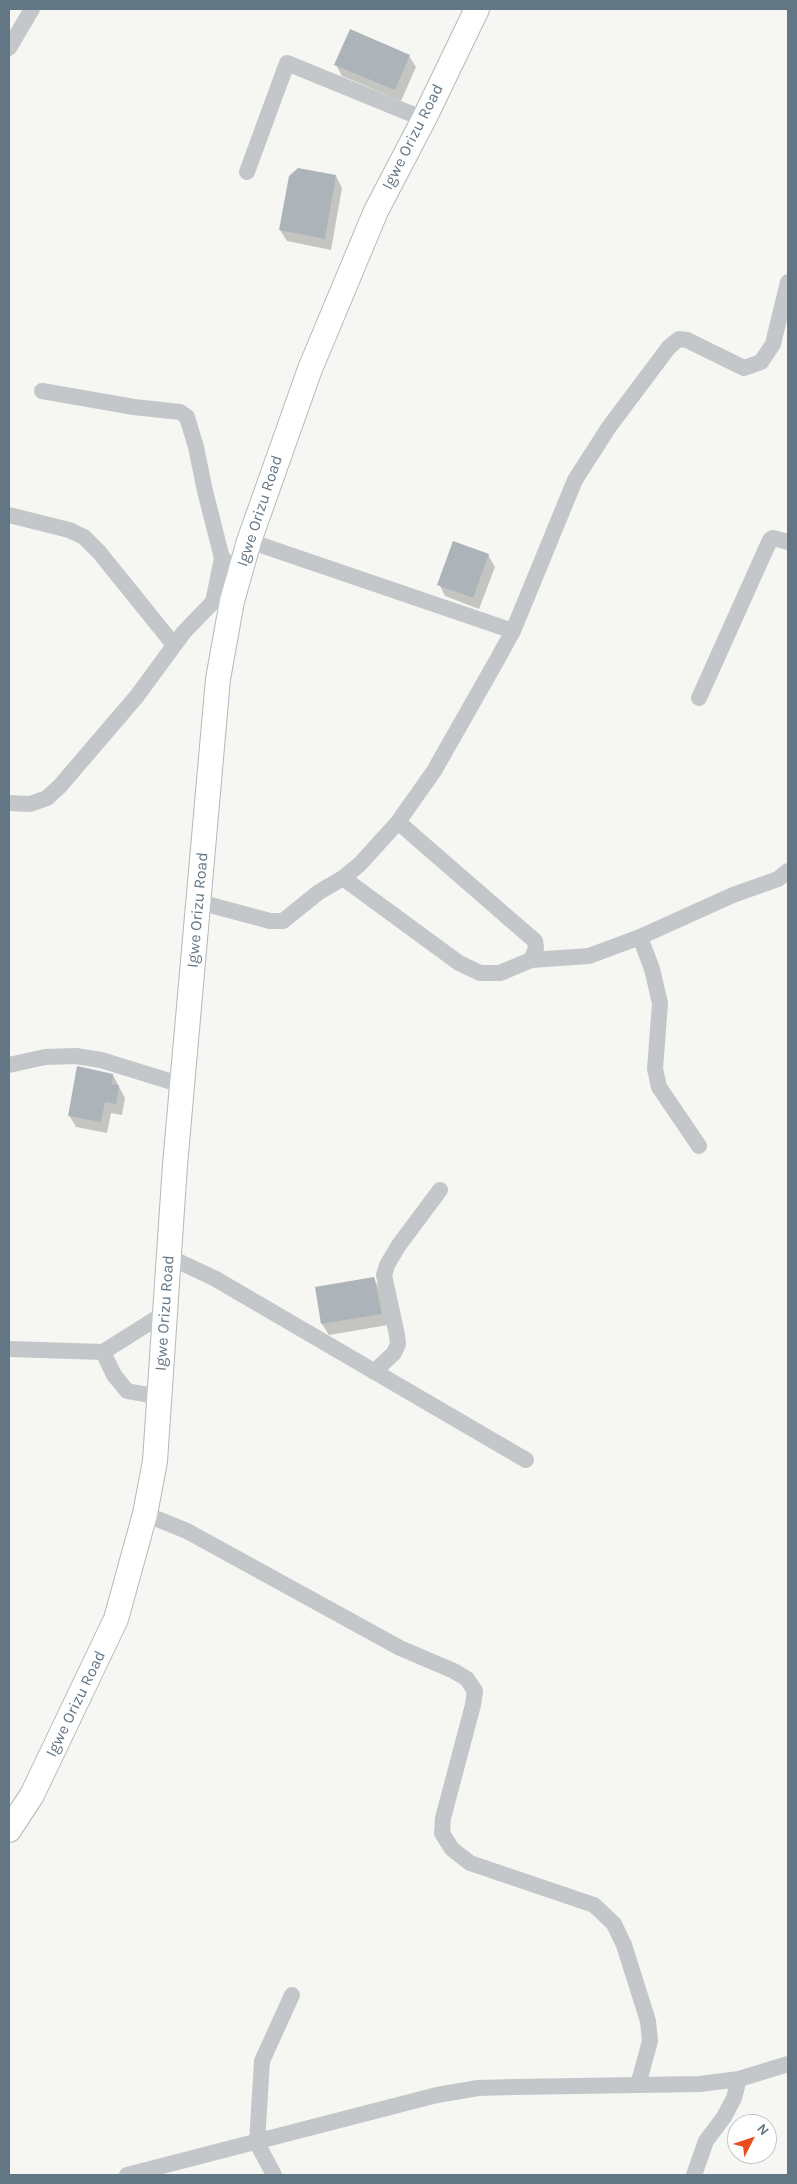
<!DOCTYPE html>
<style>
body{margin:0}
#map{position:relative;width:797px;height:2184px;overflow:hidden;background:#f6f6f2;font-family:Karla,sans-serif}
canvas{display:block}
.frame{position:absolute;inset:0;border:10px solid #637684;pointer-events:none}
.north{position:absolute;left:727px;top:2114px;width:50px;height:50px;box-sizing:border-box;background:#fff;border:1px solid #c1c8ce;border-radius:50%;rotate:49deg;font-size:14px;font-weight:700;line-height:20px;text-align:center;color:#637684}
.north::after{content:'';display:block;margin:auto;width:18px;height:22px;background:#eb4c1d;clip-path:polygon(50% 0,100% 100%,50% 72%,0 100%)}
</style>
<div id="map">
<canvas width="797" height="2184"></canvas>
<div class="frame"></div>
<div class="north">N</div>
</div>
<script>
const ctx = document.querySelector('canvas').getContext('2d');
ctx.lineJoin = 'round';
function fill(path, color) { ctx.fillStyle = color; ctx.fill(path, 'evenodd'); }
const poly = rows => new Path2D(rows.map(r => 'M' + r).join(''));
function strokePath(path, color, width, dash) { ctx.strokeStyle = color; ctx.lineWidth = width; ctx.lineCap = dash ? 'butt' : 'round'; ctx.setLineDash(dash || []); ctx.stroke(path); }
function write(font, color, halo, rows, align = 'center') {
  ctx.font = font + ' Karla,sans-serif'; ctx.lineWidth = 5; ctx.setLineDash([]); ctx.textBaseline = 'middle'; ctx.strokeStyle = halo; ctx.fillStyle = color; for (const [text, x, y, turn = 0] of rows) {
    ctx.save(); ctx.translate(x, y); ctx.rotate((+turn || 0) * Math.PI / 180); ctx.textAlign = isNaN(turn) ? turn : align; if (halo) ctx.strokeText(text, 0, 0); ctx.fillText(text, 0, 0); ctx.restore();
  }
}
const shadow = poly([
 [409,56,416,67,401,101,342,76,336,65],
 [336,176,342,188,331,250,287,241,280,230],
 [488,555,495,567,479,609,445,596,439,584],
 [113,1075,125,1098,122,1115,111,1113,107,1133,76,1127,69,1115],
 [374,1278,380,1290,388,1325,329,1335,322,1324,316,1288]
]);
const building = poly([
 [350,29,410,55,395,90,334,65],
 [298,168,336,175,325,239,279,230,289,176],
 [453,541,489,554,473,598,437,585],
 [77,1066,113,1074,112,1084,119,1085,116,1104,105,1102,101,1122,68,1116],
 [374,1277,382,1314,321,1324,315,1287]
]);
const street = poly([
 [9,48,32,9],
 [247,172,287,63,424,119],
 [42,391,134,407,180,412,187,417,196,447,205,491,222,558,228,563,242,567],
 [9,515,69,530,84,537,99,552,174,645],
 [249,541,513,631],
 [213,602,222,558],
 [699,698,770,540,773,538,788,542],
 [9,803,30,804,47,798,60,786,137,696,184,632,213,602,232,601],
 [398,822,535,941,536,948,531,960],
 [343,878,459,963,480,973,500,973,531,960,589,956,640,937,733,895,778,879,788,871],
 [199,902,270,921,283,921,319,892,343,878,360,864,398,822,434,771,497,660,513,631,575,480,609,427,669,347,679,339,687,340,744,368,761,362,773,344,788,282],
 [640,937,652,969,660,1003,655,1069,659,1087,699,1146],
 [9,1065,45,1057,76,1056,101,1060,182,1085],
 [169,1257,214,1278,526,1460],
 [9,1349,103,1352,165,1313],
 [103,1352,114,1375,127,1391,160,1397],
 [374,1372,394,1353,398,1344,397,1335,384,1275,387,1265,399,1245,440,1190],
 [145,1514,187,1531,400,1648,454,1671,467,1679,475,1691,473,1705,443,1818,442,1833,452,1849,470,1863,594,1905,614,1924,624,1945,648,2021,650,2041,638,2085],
 [127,2175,437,2095,478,2088,514,2087,700,2084,739,2079,788,2064],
 [274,2175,257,2143,262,2061,292,1995],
 [694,2175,706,2141,724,2117,734,2098,739,2079]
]);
const secondary = poly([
 [9,1830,32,1795,116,1619,145,1514,155,1461,175,1165,218,679,232,601,249,541,310,369,376,211,424,119,477,9]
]);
const streetNames = [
 ["Igwe Orizu Road",413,137,-63],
 ["Igwe Orizu Road",260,511,-72],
 ["Igwe Orizu Road",198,910,-85],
 ["Igwe Orizu Road",165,1313,-86],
 ["Igwe Orizu Road",76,1704,-64]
];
fill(shadow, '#0003');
fill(building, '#acb4b9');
strokePath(secondary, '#b3b9bd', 26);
strokePath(street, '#c3c7ca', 16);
strokePath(secondary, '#fff', 24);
write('16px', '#637684', '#fff', streetNames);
</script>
